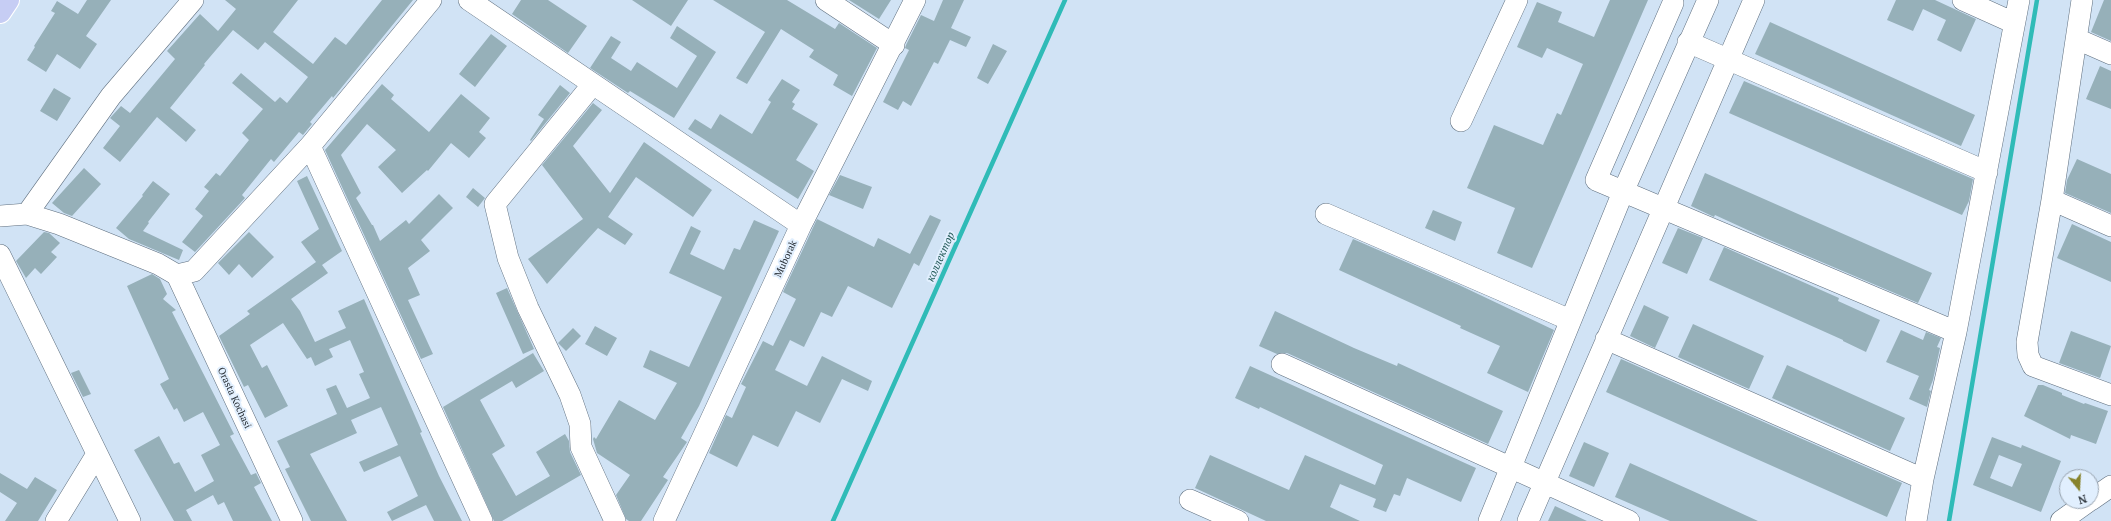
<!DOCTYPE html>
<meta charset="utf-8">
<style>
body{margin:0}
#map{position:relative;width:2111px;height:521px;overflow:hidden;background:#d1e3f5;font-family:"PT Serif",serif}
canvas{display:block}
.north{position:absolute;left:2059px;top:469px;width:40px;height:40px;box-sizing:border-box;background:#e1effe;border:1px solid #99a4b0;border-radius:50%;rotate:162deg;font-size:11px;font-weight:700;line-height:16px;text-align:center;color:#2c333a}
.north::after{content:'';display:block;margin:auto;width:14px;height:18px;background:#87832c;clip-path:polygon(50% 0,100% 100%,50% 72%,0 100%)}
</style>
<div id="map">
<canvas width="2111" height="521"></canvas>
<div class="north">N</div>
</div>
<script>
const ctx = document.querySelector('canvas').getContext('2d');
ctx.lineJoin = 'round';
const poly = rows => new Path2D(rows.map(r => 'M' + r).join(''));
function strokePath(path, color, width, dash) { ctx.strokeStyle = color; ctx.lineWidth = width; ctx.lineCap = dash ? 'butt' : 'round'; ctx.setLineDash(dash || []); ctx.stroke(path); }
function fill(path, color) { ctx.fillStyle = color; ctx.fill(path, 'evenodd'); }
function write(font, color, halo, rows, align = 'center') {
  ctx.font = font + ' "PT Serif",serif'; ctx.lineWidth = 4; ctx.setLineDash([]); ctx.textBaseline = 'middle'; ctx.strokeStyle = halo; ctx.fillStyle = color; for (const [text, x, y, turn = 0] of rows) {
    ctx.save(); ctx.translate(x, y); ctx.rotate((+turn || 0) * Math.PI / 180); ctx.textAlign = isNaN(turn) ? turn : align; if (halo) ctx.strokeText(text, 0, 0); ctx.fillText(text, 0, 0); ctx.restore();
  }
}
const stream = poly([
 [833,521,1065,0],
 [1949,521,2037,0]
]);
const building = poly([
 [87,0,111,0,86,36,97,44,80,69,57,54,46,72,27,60,35,47,34,46,55,13,51,11,57,1,78,14],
 [225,0,298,0,273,32,313,64,335,37,346,45,382,0,413,0,333,98,332,96,310,122,312,124,303,135,299,132,274,162,271,159,242,195,245,198,195,252,182,242,203,216,195,209,209,191,204,187,216,173,220,176,249,140,242,133,263,109,232,83,241,73,275,102,280,97,287,103,308,77,265,42,258,50,233,30,204,64,205,65,170,108,196,130,186,142,157,117,120,162,103,148,120,126,110,118,121,106,130,113,175,59,167,51,200,14,218,31,236,9],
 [521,0,548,0,587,26,568,53,512,14],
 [632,0,688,0,671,26],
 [713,0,787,0,835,29,839,23,877,48,852,96,833,85,838,75,809,57,814,50,781,29,747,84,736,78,765,32],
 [849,0,891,0,879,19],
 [943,0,964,0,951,28,971,37,966,47,950,40,938,64,934,62,911,106,903,101,898,110,883,102,909,50,905,48,906,45,921,15,934,21],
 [1610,0,1648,0,1532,268,1497,253,1515,208,1467,188,1494,125,1543,145,1557,113,1561,115,1583,64,1547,48,1542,58,1517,47,1537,2,1562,12,1558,22,1594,37],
 [1896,0,1935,0,1976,19,1961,52,1937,40,1946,20,1923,9,1913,31,1887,20],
 [2104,0,2111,0,2111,41,2091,32],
 [1770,22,1975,115,1961,146,1755,54],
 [677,26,716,52,674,118,630,91,628,93,590,68,611,36,621,42,611,58,631,71,637,62,677,88,697,56,670,38],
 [491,34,507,46,475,87,459,74],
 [993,44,1007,51,988,84,977,78],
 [2100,66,2111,71,2111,109,2086,99],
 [782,79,800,90,792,102,795,104,792,109,818,124,796,160,814,171,798,199,688,129,695,119,711,129,720,114,752,134,771,102,768,100],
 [1744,81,1973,179,1969,201,1962,215,1729,113],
 [382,84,394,95,391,99,429,132,461,94,490,118,479,132,486,138,469,158,451,143,428,171,427,170,402,193,378,167,396,150,367,124,341,155,361,193,356,198,372,225,373,225,380,241,406,220,409,224,439,194,453,208,421,240,430,251,408,268,420,295,408,300,433,354,421,359,325,150],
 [560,85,570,93,531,141,530,140,544,119,538,115],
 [54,88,71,98,57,121,40,111],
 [593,103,602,110,573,146,610,193,644,142,712,190,693,217,636,177,608,217,633,234,625,245,598,228,547,284,528,259,583,219,542,165],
 [2077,159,2111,174,2111,213,2065,193,2067,180],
 [84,168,101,184,72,216,64,213,52,203],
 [1705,173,1932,273,1918,303,1765,238,1715,215,1714,217,1691,206],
 [840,175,872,187,863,209,829,195],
 [307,176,342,251,322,265,328,273,291,299,300,311,315,342,346,328,338,311,364,299,422,432,420,433,439,476,462,521,434,521,426,505,392,521,387,512,418,496,400,456,364,472,359,462,398,445,381,407,351,420,357,433,310,454,347,521,311,521,285,469,290,467,277,441,337,414,326,389,336,385,347,408,370,398,359,374,364,372,350,340,329,349,333,357,315,366,311,357,307,359,283,323,250,345,262,368,267,365,288,406,265,418,248,385,244,387,219,336,250,314,247,311,316,262,301,242,319,229,297,181],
 [153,181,170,194,148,222,149,223,143,231,183,250,179,260,129,239,116,228,143,196,142,195],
 [473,188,485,198,478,207,466,197],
 [1433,210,1462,222,1455,241,1425,228],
 [930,215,941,220,919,266,914,263,892,308,848,286,832,317,821,312,804,347,790,340,775,370,807,386,822,356,872,381,868,391,842,379,820,423,796,411,778,447,753,435,737,467,709,453,726,415,732,418,746,387,741,384,763,341,773,346,796,299,783,292,817,219,874,247,878,238,910,254],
 [754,220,779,231,699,406,681,438,687,442,663,477,668,480,641,521,629,521,626,519,616,495,630,475,597,453,593,439,594,437,596,439,619,400,655,420,677,383,643,367,650,350,689,367,722,297,669,273,691,226,701,231,690,254,724,270,734,248,740,250],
 [2072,224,2111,242,2111,282,2057,258],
 [1678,228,1703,238,1687,274,1662,263],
 [44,232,49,233,60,243,51,252,57,257,41,274,35,268,26,278,16,261],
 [249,232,274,257,252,278,239,264,229,275,218,263],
 [1353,239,1459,285,1554,330,1528,392,1487,373,1500,346,1460,328,1461,326,1339,270],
 [1724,247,1839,298,1838,301,1880,320,1866,352,1843,341,1843,340,1709,280],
 [152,274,160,279,167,294,163,299,176,310,172,312,234,434,230,436,251,475,256,473,261,483,254,487,272,521,233,521,224,502,218,505,213,495,186,510,192,521,174,521,134,450,159,436,174,464,179,462,195,492,214,481,201,455,220,445,203,412,184,422,177,408,174,410,160,384,169,379,127,286],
 [507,288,534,349,523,354,496,293],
 [1644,305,1669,317,1655,348,1630,336],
 [1275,311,1354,348,1397,366,1398,363,1503,411,1488,444,1287,353,1277,354,1259,346],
 [1693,324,1764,356,1749,389,1678,357],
 [595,326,617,338,607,356,585,344],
 [573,328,581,336,566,351,558,343],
 [1901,330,1923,340,1926,332,1941,338,1937,347,1940,348,1933,380,1929,390,1931,391,1927,407,1909,399,1919,376,1886,362],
 [2071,331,2111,346,2100,378,2059,363],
 [533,353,544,371,516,388,512,381,480,400,505,446,492,454,516,496,550,476,536,452,565,434,569,441,570,452,581,475,502,521,494,521,443,407],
 [1621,359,1902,483,1887,517,1606,392],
 [1787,365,1905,418,1890,451,1772,398],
 [1250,366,1476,468,1461,502,1407,478,1400,496,1394,494,1386,512,1373,507,1376,499,1340,484,1330,507,1360,521,1266,521,1195,488,1210,455,1289,490,1305,455,1375,485,1383,465,1260,407,1259,409,1235,398],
 [79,370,91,394,83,397,71,373],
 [2038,385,2043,385,2062,393,2062,395,2084,404,2085,403,2108,411,2096,444,2071,435,2070,439,2024,416],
 [1992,437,2021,448,2022,445,2061,461,2041,512,1973,485],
 [1999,455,2022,464,2012,487,1990,478],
 [1584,442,1609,453,1594,487,1569,476],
 [1630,463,1697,493,1758,521,1670,521,1615,497],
 [0,473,27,489,35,477,57,490,38,521,5,521,17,503,0,492],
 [1555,506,1587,521,1548,521]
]);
const minor = poly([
 [469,0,801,225],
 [826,0,894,45],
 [1963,0,2014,23],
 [2082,0,2052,200,2027,342,2028,355,2033,366,2111,395],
 [1673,3,1596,180,1956,332],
 [2077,39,2111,54],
 [1688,42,1987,172],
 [593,84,495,204,508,258,528,308,570,395,580,424,581,447,615,521],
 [1461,121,1517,0],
 [310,146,482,521],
 [2052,200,2111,226],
 [27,214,111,96,193,0],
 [1326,214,1570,320],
 [0,216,27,214,59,224,158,264,177,275,194,271,310,146,431,0],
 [0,255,130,521],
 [177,275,292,521],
 [1606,339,1923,479],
 [1282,364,1629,521],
 [1190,500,1238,521],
 [2091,500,2111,486],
 [56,521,97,454],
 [664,521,801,225,915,0],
 [1489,521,1623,192,1708,0],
 [1528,521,1754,0],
 [1916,521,1923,479,1956,332,2019,0],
 [2061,521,2089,501]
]);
const highway = poly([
 [0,12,8,0]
]);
const streetNames = [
 ["Muborak",786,259,-65],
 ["Orasta Kochasi",234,398,65]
];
const waterNames = [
 ["коллектор",941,257,-66]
];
strokePath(stream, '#2fbbb7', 4.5);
fill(building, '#96b0b9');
strokePath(minor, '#5f6f7f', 22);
strokePath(highway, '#fff', 24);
strokePath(minor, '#fff', 21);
strokePath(highway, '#c6cdf4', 22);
write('10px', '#2c333a', '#e1effe', streetNames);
write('italic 11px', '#225957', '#e1effe', waterNames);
</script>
